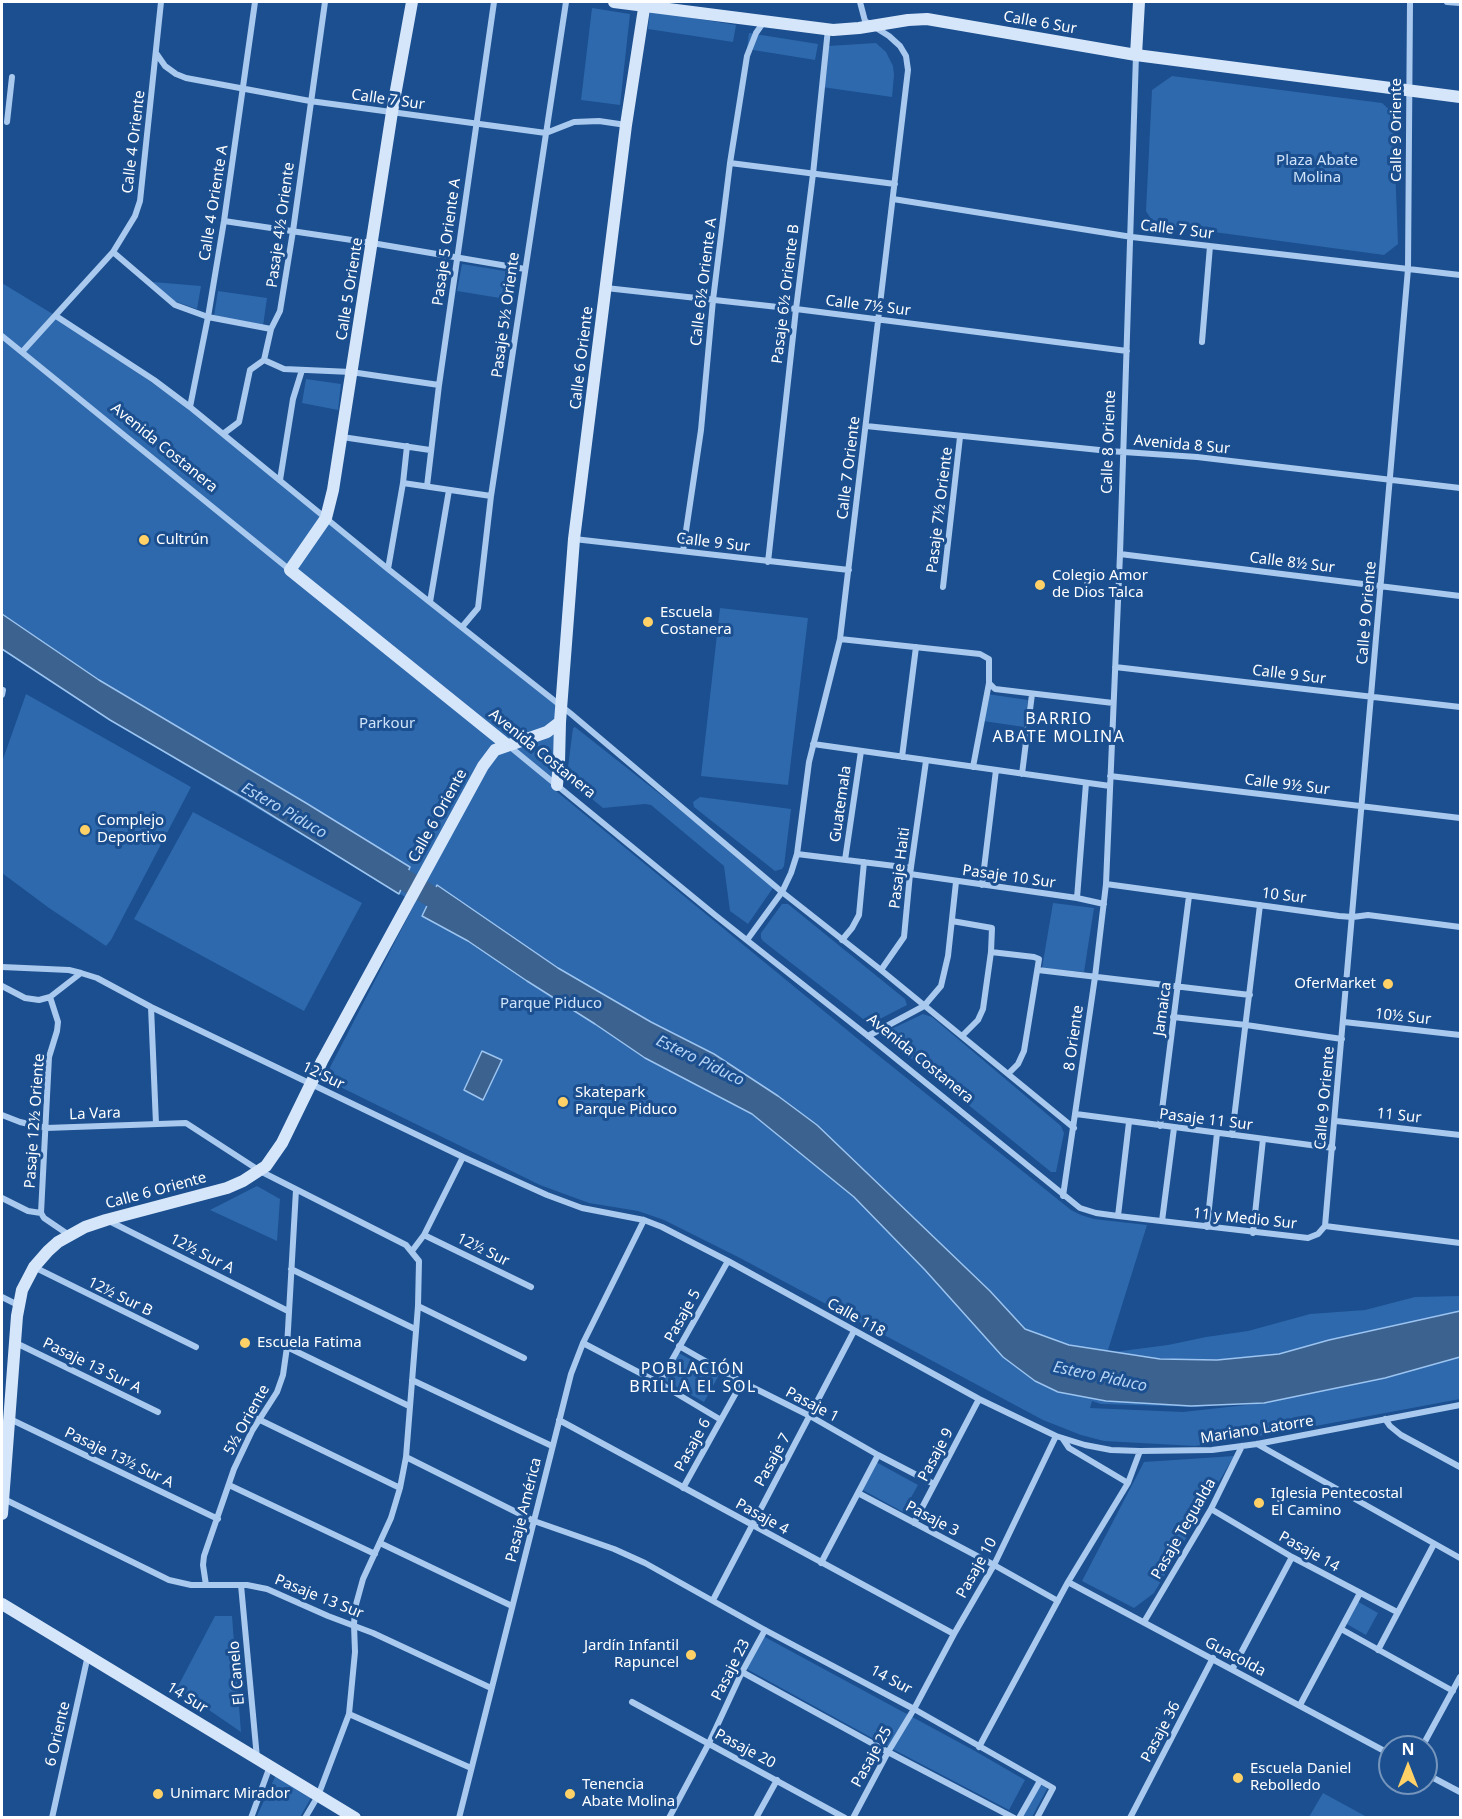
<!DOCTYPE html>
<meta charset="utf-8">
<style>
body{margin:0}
#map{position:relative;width:1462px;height:1819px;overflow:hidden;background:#1b4f8f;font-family:"Noto Sans",sans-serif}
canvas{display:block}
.frame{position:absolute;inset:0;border:3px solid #fff;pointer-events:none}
.north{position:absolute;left:1378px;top:1735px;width:60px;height:60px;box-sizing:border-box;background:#1b4f8f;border:2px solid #7695bc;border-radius:50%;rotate:0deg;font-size:16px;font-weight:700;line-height:24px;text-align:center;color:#fff}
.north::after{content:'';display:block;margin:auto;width:21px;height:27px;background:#ffd166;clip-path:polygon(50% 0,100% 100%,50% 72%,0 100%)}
</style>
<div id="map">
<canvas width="1462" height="1819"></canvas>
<div class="frame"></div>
<div class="north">N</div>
</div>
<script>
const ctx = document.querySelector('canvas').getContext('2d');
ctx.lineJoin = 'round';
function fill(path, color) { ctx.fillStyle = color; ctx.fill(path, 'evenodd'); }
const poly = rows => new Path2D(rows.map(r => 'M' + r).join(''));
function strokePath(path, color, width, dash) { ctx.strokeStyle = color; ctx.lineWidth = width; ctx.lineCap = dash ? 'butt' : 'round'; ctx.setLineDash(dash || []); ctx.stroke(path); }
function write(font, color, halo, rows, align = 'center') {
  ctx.font = font + ' "Noto Sans",sans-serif'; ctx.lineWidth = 6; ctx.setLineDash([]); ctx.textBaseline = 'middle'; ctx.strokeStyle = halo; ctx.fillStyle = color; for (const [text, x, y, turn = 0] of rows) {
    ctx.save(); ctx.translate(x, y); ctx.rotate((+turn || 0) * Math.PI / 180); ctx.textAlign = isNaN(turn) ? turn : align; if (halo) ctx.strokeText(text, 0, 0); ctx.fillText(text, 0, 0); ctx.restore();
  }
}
const green = poly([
 [592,8,630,14,620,105,581,100],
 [650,11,736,25,733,42,648,29],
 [749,33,818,44,815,60,747,49],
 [876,43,886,52,893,66,894,75,892,97,822,87,828,46],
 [1172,76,1382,103,1393,113,1398,244,1384,255,1162,225,1151,219,1146,211,1152,90],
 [462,264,517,273,512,300,457,291],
 [153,282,201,286,197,309,171,300],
 [2,283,56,316,187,407,559,707,556,791,858,1039,1071,1210,1081,1215,1094,1219,1147,1225,1103,1366,1174,1378,1460,1323,1460,1399,1278,1433,1195,1446,1104,1441,1081,1435,1043,1420,740,1258,664,1220,638,1211,589,1203,540,1185,324,1079,415,903,125,729,2,643],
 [1422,1367,1385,1378,1264,1403,1183,1412,1090,1408,1092,1401,1101,1404,1197,1407,1284,1396],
 [218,291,267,298,263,326,214,316],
 [306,379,341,384,338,410,302,403],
 [720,608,808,618,788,785,701,776],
 [26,694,191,787,111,940,106,946,49,908,2,873,2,762],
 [987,694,1028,700,1024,727,983,721],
 [575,727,775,885,748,924,730,911,724,866,651,805,645,804,603,808,570,781,567,775,573,728],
 [700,797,791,809,784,866,782,869,775,871,694,807,693,802],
 [193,812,362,903,304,1011,134,919],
 [1053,903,1094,908,1084,972,1042,968],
 [782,904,788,904,905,999,907,1005,874,1022,869,1022,863,1019,763,941,761,938,761,933],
 [923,1014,932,1017,1061,1126,1064,1133,1056,1172,1051,1172,881,1034],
 [257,1186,280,1199,277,1241,210,1210],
 [1460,1296,1460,1311,1329,1340,1279,1354,1217,1360,1160,1359,1114,1352,1168,1345,1206,1337,1248,1331,1310,1314,1365,1310,1415,1297],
 [677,1352,719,1375,704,1402,662,1379],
 [1234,1456,1154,1593,1134,1608,1082,1581,1144,1462],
 [876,1462,918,1485,903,1512,861,1489],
 [1357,1601,1378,1613,1366,1635,1345,1623],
 [215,1616,232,1616,241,1732,177,1688],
 [763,1636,975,1751,1025,1780,1009,1810,883,1744,745,1668],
 [276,1775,312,1796,300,1817,256,1818],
 [1036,1781,1048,1787,1032,1817,1016,1818],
 [1323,1793,1367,1817,1309,1817]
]);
const water = poly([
 [2,614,99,680,306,803,410,867,399,894,247,800,110,720,2,649,2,614],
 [437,885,558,968,651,1022,714,1054,778,1096,817,1125,990,1291,1025,1329,1069,1345,1160,1359,1217,1360,1279,1354,1329,1340,1460,1311,1460,1357,1385,1378,1264,1403,1191,1406,1106,1401,1058,1392,1035,1381,1003,1357,925,1270,854,1197,752,1114,645,1058,595,1024,527,981,468,941,422,916,437,885],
 [482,1051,502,1060,483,1100,464,1090,482,1051]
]);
const river = poly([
 [382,866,455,911]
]);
const street = poly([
 [1447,2,1460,3],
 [156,53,165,66,176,74,186,78,310,101,546,133,574,122,599,121,626,125],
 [7,122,12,77],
 [730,163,895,184],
 [893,199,1132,237,1460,275],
 [224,221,372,243,525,269],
 [113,252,175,305,208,317,271,329],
 [606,288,796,309,1127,351],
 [56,316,154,380,190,407,388,569,570,713,782,892,881,970,1074,1128],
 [2,336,290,570],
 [1202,342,1210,246],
 [22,352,113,252,135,216,140,201,161,2],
 [264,360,284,369,351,372,439,385],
 [190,407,208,317,224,221,255,2],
 [866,426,1109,451,1197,457,1460,488],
 [223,434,239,422,250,370,264,360,271,329,280,311,293,231,325,2],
 [342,437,430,450],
 [280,480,293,399,302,370],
 [403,483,491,496],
 [427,486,439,385,494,2],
 [574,539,849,570],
 [683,551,701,430,713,300,730,163,747,56,756,33,765,20],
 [1120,554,1460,596],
 [768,562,796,309,813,174,828,29],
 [388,569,403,483,407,446],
 [943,587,960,437],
 [430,602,449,490],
 [462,627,478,608,491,496,566,2],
 [840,639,980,654,989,659,989,683,995,689,1113,703],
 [1115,667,1460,707],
 [2,695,3,690],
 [813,744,1110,786],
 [509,746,715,915,868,1036,1080,1208,1096,1213,1118,1216,1308,1238,1318,1234,1325,1226],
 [902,757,916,647],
 [973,767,989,683],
 [1022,774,1032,694],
 [1110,776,1460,818],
 [797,854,911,868],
 [845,860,861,751],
 [910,874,1077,898,1104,904],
 [1106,884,1339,916,1353,917,1368,915,1460,927],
 [982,885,996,770],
 [1077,898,1086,783],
 [952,921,992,928,991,952,1034,957,1039,959,1024,1051,1018,1064,1008,1074],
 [747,940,782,892,791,873,797,854,809,762,840,639,908,70,906,56,900,46,889,36,865,21,860,2],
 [842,940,852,928,859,915,864,862],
 [2,967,69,970,81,973],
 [881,970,904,937,910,874,926,761],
 [1038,970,1250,995],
 [2,986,25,998,39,1000,50,997,81,973,97,978,151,1007,463,1157,547,1195,582,1208,644,1220,662,1227,728,1261,979,1399,1056,1436,1085,1445,1111,1450,1140,1451,1212,1450,1257,1444,1460,1405],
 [50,997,58,1022,57,1031,49,1057,41,1213,44,1218,69,1235],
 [151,1007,156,1124],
 [1173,1017,1246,1025,1342,1039],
 [1344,1022,1460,1035],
 [868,1036,924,1006,941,986,948,956,956,882],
 [962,1036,978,1020,983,1009,991,952],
 [1076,1114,1333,1148],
 [2,1115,20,1122,46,1128,186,1123,260,1171,406,1245,419,1261,418,1306,406,1457,400,1488,391,1518,363,1579,355,1608,354,1625,355,1652,349,1714,318,1796,305,1818],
 [1336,1121,1460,1135],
 [1160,1126,1189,896],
 [1232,1135,1260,905],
 [1063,1196,1095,977,1106,884,1120,554,1136,55],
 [2,1198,28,1211,41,1213],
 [1118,1216,1129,1122],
 [109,1221,288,1311],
 [1162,1221,1174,1128],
 [1325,1226,1408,269,1410,2],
 [1325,1226,1460,1243],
 [1207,1227,1217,1133],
 [1253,1233,1263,1139],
 [424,1235,531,1287],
 [412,1251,424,1235,463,1157],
 [34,1267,196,1347],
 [291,1269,415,1329],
 [2,1297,18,1305],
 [418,1306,524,1358],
 [16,1343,158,1412],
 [583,1343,659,1383,721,1420],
 [679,1346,742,1382,810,1416,878,1455,934,1484],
 [287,1347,409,1406],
 [412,1380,552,1446],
 [659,1383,728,1261],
 [10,1419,218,1519],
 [258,1419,400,1488],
 [1385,1419,1390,1426,1401,1435,1460,1467],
 [559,1420,954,1634],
 [1063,1439,1069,1448,1128,1483],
 [1257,1444,1460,1558],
 [406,1457,534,1521,614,1549,645,1563,765,1630,914,1709,1053,1788,1037,1818],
 [229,1485,375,1554],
 [683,1488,742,1382],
 [858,1493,994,1565,1058,1601],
 [2,1498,169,1580,191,1585,247,1585,267,1589,328,1616,373,1633,491,1688],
 [1211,1509,1292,1557,1397,1612],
 [914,1523,979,1399],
 [380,1543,512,1606],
 [821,1563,878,1455],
 [1068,1582,1390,1754],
 [206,1585,203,1565,204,1556,234,1469,252,1431,277,1392,283,1375,287,1347,296,1190],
 [241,1585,257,1758],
 [713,1600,854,1331],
 [1144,1622,1211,1509,1242,1446],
 [1341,1629,1453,1691],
 [1378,1650,1434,1544],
 [1233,1668,1292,1557],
 [742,1672,888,1752,1014,1818],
 [632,1702,845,1818],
 [1300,1705,1360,1593],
 [349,1714,471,1768],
 [979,1747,1068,1582,1128,1483,1140,1451],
 [1422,1747,1460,1677],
 [1426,1774,1460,1792],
 [52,1818,88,1655],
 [251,1818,270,1766],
 [459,1818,571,1374,583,1343,644,1220],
 [669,1818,709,1743,742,1672,765,1630],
 [756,1818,777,1780],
 [853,1818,888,1752,914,1709,954,1634,994,1565,1056,1436],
 [1019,1818,1040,1781],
 [1130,1818,1213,1658]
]);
const secondary = poly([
 [412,2,392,112,333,490,326,518,290,570,507,745],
 [614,2,833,30,859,28,908,20,927,19,1136,55,1460,97],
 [1136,55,1139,2],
 [557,785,559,762,560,722],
 [2,1514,17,1316,22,1290,34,1267,48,1251,58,1242,85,1227,106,1220,227,1188,243,1181,266,1166,282,1143,322,1061,483,766,495,750,547,732,560,722,574,539,626,125,645,2],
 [2,1604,355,1818]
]);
const markers = [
 [144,540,6,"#ffd166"],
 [1040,585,6,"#ffd166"],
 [648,622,6,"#ffd166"],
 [85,830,6,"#ffd166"],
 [1388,984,6,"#ffd166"],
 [563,1102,6,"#ffd166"],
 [245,1343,6,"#ffd166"],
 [1259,1503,6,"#ffd166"],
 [691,1655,6,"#ffd166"],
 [1238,1778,6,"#ffd166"],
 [158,1794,6,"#ffd166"],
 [570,1794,6,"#ffd166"]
];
const streetNames = [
 ["Calle 6 Sur",1040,23,10],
 ["Calle 7 Sur",388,100,8],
 ["Calle 9 Oriente",1397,130,-90],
 ["Calle 4 Oriente",134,142,-83],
 ["Calle 4 Oriente A",214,203,-81],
 ["Pasaje 4½ Oriente",281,225,-82],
 ["Calle 7 Sur",1177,230,7],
 ["Pasaje 5 Oriente A",447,242,-82],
 ["Calle 6½ Oriente A",704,282,-83],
 ["Calle 5 Oriente",350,289,-81],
 ["Pasaje 6½ Oriente B",786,294,-83],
 ["Calle 7½ Sur",868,306,7],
 ["Pasaje 5½ Oriente",506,315,-82],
 ["Calle 6 Oriente",582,358,-83],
 ["Calle 8 Oriente",1109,442,-88],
 ["Avenida 8 Sur",1182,445,5],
 ["Avenida Costanera",164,448,39],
 ["Calle 7 Oriente",849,468,-83],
 ["Pasaje 7½ Oriente",940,510,-83],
 ["Calle 9 Sur",713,543,7],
 ["Calle 8½ Sur",1292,563,7],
 ["Calle 9 Oriente",1367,613,-85],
 ["Calle 9 Sur",1289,675,7],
 ["Avenida Costanera",542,754,39],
 ["Calle 9½ Sur",1287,785,7],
 ["Guatemala",841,804,-82],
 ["Calle 6 Oriente",438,816,-61],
 ["Pasaje Haiti",900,868,-83],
 ["Pasaje 10 Sur",1009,877,8],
 ["10 Sur",1284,896,7],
 ["Jamaica",1163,1009,-82],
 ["10½ Sur",1403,1017,6],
 ["8 Oriente",1074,1038,-82],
 ["Avenida Costanera",920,1059,39],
 ["12 Sur",323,1076,26],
 ["Calle 9 Oriente",1325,1098,-85],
 ["La Vara",95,1114,-2],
 ["11 Sur",1399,1116,6],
 ["Pasaje 11 Sur",1206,1120,7],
 ["Pasaje 12½ Oriente",35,1121,-86],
 ["Calle 6 Oriente",156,1191,-15],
 ["11 y Medio Sur",1245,1219,6],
 ["12½ Sur",483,1250,26],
 ["12½ Sur A",202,1254,27],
 ["12½ Sur B",120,1297,26],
 ["Pasaje 5",683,1316,-61],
 ["Calle 118",856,1318,29],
 ["Pasaje 13 Sur A",92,1366,26],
 ["Pasaje 1",812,1405,28],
 ["5½ Oriente",247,1420,-61],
 ["Mariano Latorre",1257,1430,-9],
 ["Pasaje 6",693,1445,-61],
 ["Pasaje 9",936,1455,-62],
 ["Pasaje 13½ Sur A",119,1458,26],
 ["Pasaje 7",773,1460,-61],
 ["Pasaje América",524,1510,-76],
 ["Pasaje 4",762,1517,29],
 ["Pasaje 3",932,1519,28],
 ["Pasaje Tegualda",1184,1529,-60],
 ["Pasaje 14",1309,1552,29],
 ["Pasaje 10",977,1568,-61],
 ["Pasaje 13 Sur",319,1597,22],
 ["Guacolda",1235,1657,28],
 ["Pasaje 23",731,1670,-63],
 ["El Canelo",237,1673,-95],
 ["14 Sur",891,1680,28],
 ["14 Sur",187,1698,32],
 ["Pasaje 36",1161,1732,-62],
 ["6 Oriente",58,1734,-77],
 ["Pasaje 20",745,1749,28],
 ["Pasaje 25",872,1757,-61]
];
const parkNames = [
 ["Plaza Abate",1317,161],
 ["Molina",1317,178],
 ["Parkour",387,724],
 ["Parque Piduco",551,1004]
];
const poiNames = [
 ["Cultrún",156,540],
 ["Colegio Amor",1052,576],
 ["de Dios Talca",1052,593],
 ["Escuela",660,613],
 ["Costanera",660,630],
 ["Complejo",97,821],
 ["Deportivo",97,838],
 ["OferMarket",1376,984,"right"],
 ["Skatepark",575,1093],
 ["Parque Piduco",575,1110],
 ["Escuela Fatima",257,1343],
 ["Iglesia Pentecostal",1271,1494],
 ["El Camino",1271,1511],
 ["Jardín Infantil",679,1646,"right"],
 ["Rapuncel",679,1663,"right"],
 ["Escuela Daniel",1250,1769],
 ["Rebolledo",1250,1786],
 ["Tenencia",582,1785],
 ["Abate Molina",582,1802],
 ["Unimarc Mirador",170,1794]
];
const neighbourhoodNames = [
 ["BARRIO",1059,719],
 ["ABATE MOLINA",1059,737],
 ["POBLACIÓN",693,1369],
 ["BRILLA EL SOL",693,1387]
];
const waterNames = [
 ["Estero Piduco",284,811,30],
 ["Estero Piduco",700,1061,26],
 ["Estero Piduco",1100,1377,12]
];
fill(green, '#2e69ad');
fill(water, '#3c6290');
strokePath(water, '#9cc4f0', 1.5);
strokePath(river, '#3c6290', 21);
strokePath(street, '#a9c9ee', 6);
strokePath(secondary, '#d6e6fa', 12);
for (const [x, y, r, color] of markers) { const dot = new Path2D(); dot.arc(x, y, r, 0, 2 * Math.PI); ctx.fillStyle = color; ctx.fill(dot); strokePath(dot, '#1b4f8f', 2); }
write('15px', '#fff', '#1b4f8f', streetNames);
write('15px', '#cfe3fa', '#1b4f8f', parkNames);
write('15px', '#fff', '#1b4f8f', poiNames, 'left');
ctx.letterSpacing = '1.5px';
write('16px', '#fff', '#1b4f8f', neighbourhoodNames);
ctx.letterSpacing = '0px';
write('italic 16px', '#b5d3f5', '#1b4f8f', waterNames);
</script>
